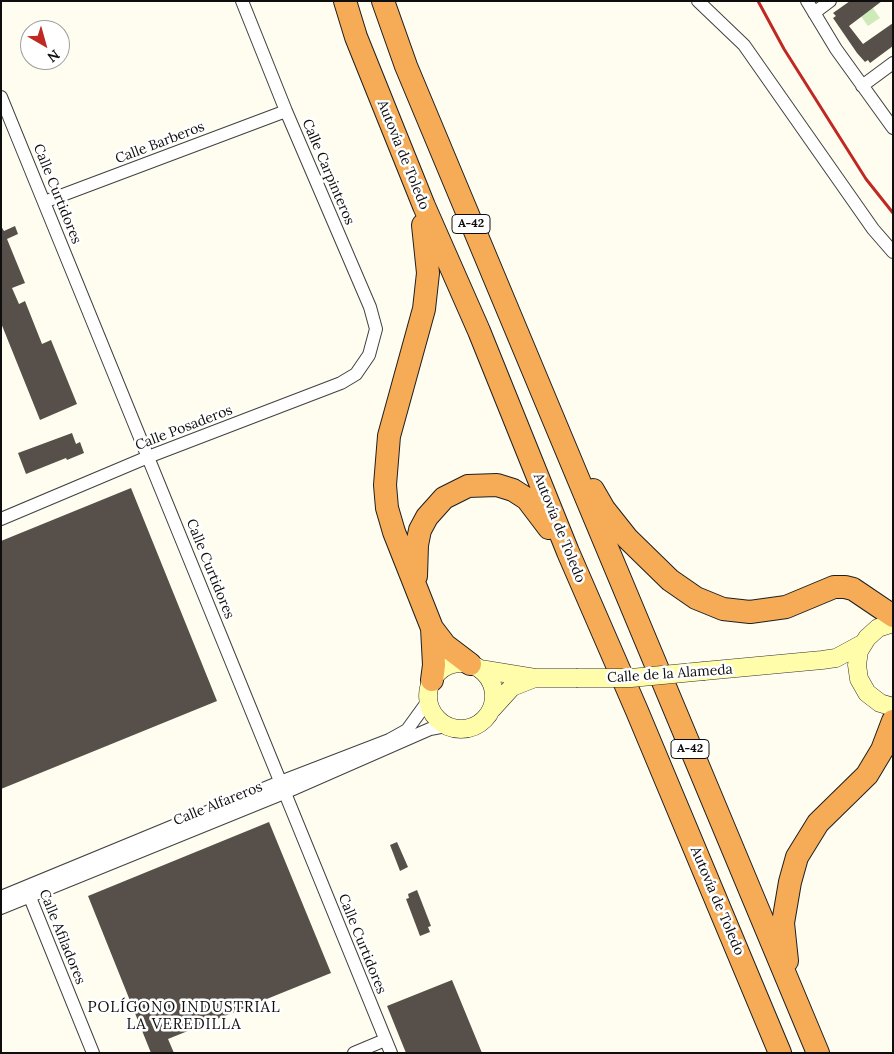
<!DOCTYPE html>
<meta charset="utf-8">
<style>
body{margin:0}
#map{position:relative;width:894px;height:1054px;overflow:hidden;background:#fffdef;font-family:Lora,serif}
canvas{display:block}
.frame{position:absolute;inset:0;border:2px solid #0e0e0e;pointer-events:none}
.north{position:absolute;left:20px;top:20px;width:50px;height:50px;box-sizing:border-box;background:#fff;border:1px solid #9f9f9f;border-radius:50%;rotate:142deg;font-size:14px;font-weight:700;line-height:20px;text-align:center;color:#0e0e0e}
.north::after{content:'';display:block;margin:auto;width:18px;height:22px;background:#c02824;clip-path:polygon(50% 0,100% 100%,50% 72%,0 100%)}
</style>
<div id="map">
<canvas width="894" height="1054"></canvas>
<div class="frame"></div>
<div class="north">N</div>
</div>
<script>
const ctx = document.querySelector('canvas').getContext('2d');
ctx.lineJoin = 'round';
function fill(path, color) { ctx.fillStyle = color; ctx.fill(path, 'evenodd'); }
const poly = rows => new Path2D(rows.map(r => 'M' + r).join(''));
function strokePath(path, color, width, dash) { ctx.strokeStyle = color; ctx.lineWidth = width; ctx.lineCap = dash ? 'butt' : 'round'; ctx.setLineDash(dash || []); ctx.stroke(path); }
function write(font, color, halo, rows, align = 'center') {
  ctx.font = font + ' Lora,serif'; ctx.lineWidth = 5; ctx.setLineDash([]); ctx.textBaseline = 'middle'; ctx.strokeStyle = halo; ctx.fillStyle = color; for (const [text, x, y, turn = 0] of rows) {
    ctx.save(); ctx.translate(x, y); ctx.rotate((+turn || 0) * Math.PI / 180); ctx.textAlign = isNaN(turn) ? turn : align; if (halo) ctx.strokeText(text, 0, 0); ctx.fillText(text, 0, 0); ctx.restore();
  }
}
const green = poly([
 [850,1,868,1,880,18,868,26]
]);
const building = poly([
 [850,1,882,1,849,26,863,44,893,23,893,46,870,63,868,60,865,62,857,53,833,18,836,16,833,13],
 [1,226,4,231,15,226,18,234,7,239,25,283,12,288,19,304,25,301,42,344,51,340,77,404,40,420,1,323],
 [72,433,76,444,80,442,84,453,67,460,66,458,26,474,18,453],
 [131,488,217,701,1,789,1,541],
 [269,822,331,973,168,1039,174,1053,151,1053,88,896],
 [397,842,408,867,400,871,390,845],
 [417,890,431,926,428,927,430,932,420,936,406,899,409,898,408,894],
 [452,980,482,1053,406,1053,387,1006]
]);
const street = poly([
 [698,1,744,45,873,229,893,252],
 [807,1,836,49,893,128],
 [814,13,830,1],
 [862,86,893,63],
 [1,97,391,1053],
 [44,202,286,111],
 [1,519,148,457,341,383,356,374,369,355,376,329,370,307,286,111,242,1],
 [27,890,93,1053],
 [1,897,280,782,389,740,407,730,428,701],
 [1,908,284,793,430,729,446,726],
 [354,1053,385,1040]
]);
const secondary = poly([
 [893,623,878,628,867,638,859,651,857,665,859,679,867,693,880,703,893,707],
 '428 696a33 33 0 1 1 66 0a33 33 0 1 1-66 0Z',
 [480,669,535,678,576,678],
 [704,671,822,660,836,658,862,644],
 [492,709,512,687,535,678]
]);
const highway = poly([
 [345,1,356,37,424,206,479,331,568,552,637,711,780,1053],
 [383,1,406,66,818,1053],
 [423,225,428,273,424,309,389,436,385,485,387,508,394,532,432,628,445,645,470,664],
 [593,490,604,509,627,538,670,580,696,598,723,609,750,612,786,607,834,587,845,587,853,589,893,616],
 [416,576,417,545,420,530,427,517,444,498,468,486,497,485,513,490,527,499,549,528],
 [432,680,434,665,432,628],
 [787,961,783,923,790,882,797,857,818,823,867,775,882,750,893,721]
]);
const rail = poly([
 [758,1,784,49,866,179,893,213]
]);
const secondaryBridge = poly([
 [576,678,631,678,704,671]
]);
const shields = [
 [471,224,38],
 [690,749,38]
];
const shieldNames = [
 ["A-42",471,224],
 ["A-42",690,749]
];
const streetNames = [
 ["Calle Barberos",160,143,-21],
 ["Autovía de Toledo",403,155,68],
 ["Calle Carpinteros",328,172,67],
 ["Calle Curtidores",57,194,68],
 ["Calle Posaderos",184,428,-21],
 ["Autovía de Toledo",559,528,68],
 ["Calle Curtidores",210,569,68],
 ["Calle de la Alameda",670,674,-4],
 ["Calle Alfareros",218,804,-22],
 ["Autovía de Toledo",717,901,67],
 ["Calle Afiladores",62,937,68],
 ["Calle Curtidores",362,944,68]
];
const neighbourhoodNames = [
 ["POLÍGONO INDUSTRIAL",184,1008],
 ["LA VEREDILLA",184,1025]
];
fill(green, '#ceeab8');
fill(building, '#57504a');
strokePath(street, '#414141', 14);
strokePath(secondary, '#303030', 19);
strokePath(highway, '#1f1f1f', 24);
strokePath(street, '#fff', 12);
strokePath(secondary, '#fffcaa', 18);
strokePath(highway, '#f6ab56', 22);
strokePath(rail, '#c02824', 3);
strokePath(secondaryBridge, '#303030', 19, []);
strokePath(secondaryBridge, '#fffcaa', 18);
for (const [x, y, w] of shields) { const box = new Path2D(); box.roundRect(x - w / 2, y - 9.5, w, 19, 4); ctx.fillStyle = '#fff'; ctx.fill(box); strokePath(box, '#0e0e0e', 1); }
write('bold 12px', '#0e0e0e', null, shieldNames);
write('14px', '#0e0e0e', '#fff', streetNames);
ctx.letterSpacing = '1px';
write('15px', '#0e0e0e', '#fff', neighbourhoodNames);
ctx.letterSpacing = '0px';
</script>
